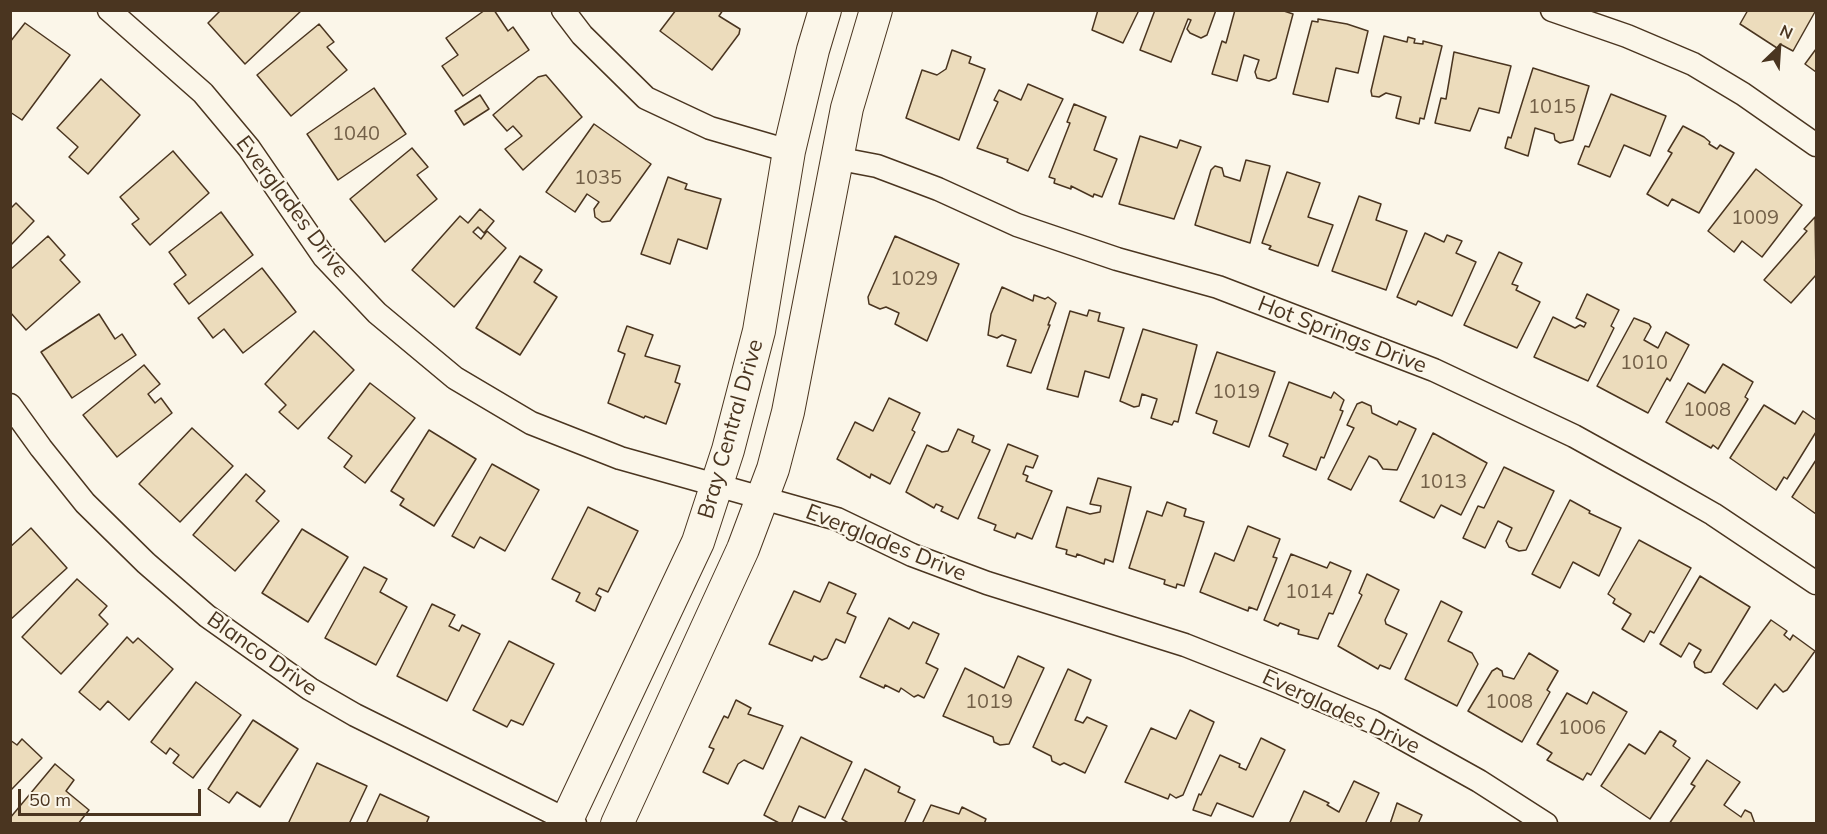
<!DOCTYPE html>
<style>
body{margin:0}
#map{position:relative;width:1827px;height:834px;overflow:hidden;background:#fbf6e9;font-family:Mulish,sans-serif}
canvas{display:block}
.frame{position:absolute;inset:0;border:12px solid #4a3520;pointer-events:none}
.north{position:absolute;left:1749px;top:18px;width:60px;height:60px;-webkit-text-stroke:4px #fbf6e9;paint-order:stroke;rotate:25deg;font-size:16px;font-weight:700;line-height:24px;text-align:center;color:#4a3520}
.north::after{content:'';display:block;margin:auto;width:21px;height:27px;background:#4a3520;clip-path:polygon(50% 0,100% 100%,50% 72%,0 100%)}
.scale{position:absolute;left:18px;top:789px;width:183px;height:27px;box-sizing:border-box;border:3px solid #4a3520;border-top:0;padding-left:8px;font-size:18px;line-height:21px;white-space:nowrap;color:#4a3520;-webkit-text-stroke:4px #fbf6e9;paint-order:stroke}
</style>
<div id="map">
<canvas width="1827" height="834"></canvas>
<div class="frame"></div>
<div class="north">N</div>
<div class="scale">50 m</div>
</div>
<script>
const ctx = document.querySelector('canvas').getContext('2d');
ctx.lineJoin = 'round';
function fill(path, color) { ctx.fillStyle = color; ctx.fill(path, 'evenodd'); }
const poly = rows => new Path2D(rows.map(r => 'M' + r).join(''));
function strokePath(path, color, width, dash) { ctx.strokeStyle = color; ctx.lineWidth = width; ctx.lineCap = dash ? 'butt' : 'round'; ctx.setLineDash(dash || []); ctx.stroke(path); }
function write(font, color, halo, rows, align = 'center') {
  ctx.font = font + ' Mulish,sans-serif'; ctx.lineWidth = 4.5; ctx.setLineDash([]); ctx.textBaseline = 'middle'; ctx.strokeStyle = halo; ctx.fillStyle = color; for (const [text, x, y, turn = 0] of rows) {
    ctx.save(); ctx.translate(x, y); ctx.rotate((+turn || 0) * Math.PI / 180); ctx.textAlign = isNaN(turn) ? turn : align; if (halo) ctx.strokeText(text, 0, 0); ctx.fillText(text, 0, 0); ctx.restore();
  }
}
const building = poly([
 [221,10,302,10,245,64,208,23,221,10],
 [485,10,494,10,508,31,513,27,529,50,463,96,442,66,458,55,446,38,485,10],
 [676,10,723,10,719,16,740,29,739,34,712,70,660,31,676,10],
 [1098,10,1139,10,1123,43,1092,30,1098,10],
 [1155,10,1216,10,1207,35,1201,38,1190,33,1187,29,1191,20,1188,19,1171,62,1140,50,1155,10],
 [1235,10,1281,10,1293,14,1276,78,1269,81,1257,78,1255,72,1259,60,1244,55,1237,81,1212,74,1222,41,1226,43,1235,10],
 [1748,10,1816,10,1793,51,1780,44,1777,48,1740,24,1748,10],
 [1318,19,1347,24,1368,31,1358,73,1336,68,1328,102,1293,94,1312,21,1318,22,1318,19],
 [25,23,70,55,22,120,10,112,10,42,25,23],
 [319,24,334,42,327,47,347,70,291,116,257,75,319,24],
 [1384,36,1407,42,1408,37,1415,39,1414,43,1423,44,1423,41,1442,46,1424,119,1420,118,1419,124,1396,118,1401,97,1386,93,1379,97,1372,96,1371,91,1384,36],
 [1816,49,1816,72,1805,64,1816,49],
 [952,50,971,57,969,63,985,69,959,140,906,118,922,70,937,75,946,69,952,50],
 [1454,52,1511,66,1499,113,1479,108,1470,131,1435,123,1441,98,1446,99,1454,52],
 [1533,68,1589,86,1573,140,1560,143,1555,140,1554,134,1535,128,1528,156,1505,148,1508,137,1511,138,1533,68],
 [546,75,582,117,523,170,505,149,522,136,513,126,507,131,493,115,538,77,546,75],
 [101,79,140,115,88,174,69,157,78,147,57,128,101,79],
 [1028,84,1063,99,1028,171,1007,162,1008,159,977,148,998,102,994,100,999,90,1021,100,1028,84],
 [374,88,406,134,338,180,307,134,374,88],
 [1611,94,1666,116,1650,156,1624,145,1610,177,1578,164,1585,146,1589,147,1611,94],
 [480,95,489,109,464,125,455,111,480,95],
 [1074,104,1106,117,1094,150,1117,159,1102,197,1094,194,1093,197,1071,186,1071,189,1054,183,1055,179,1049,177,1070,123,1067,122,1074,104],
 [594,124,651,164,610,221,602,222,595,217,594,209,599,202,587,194,575,212,546,192,594,124],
 [1683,126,1704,137,1710,142,1709,144,1717,149,1720,145,1734,153,1699,213,1672,199,1668,206,1647,194,1672,153,1668,151,1683,126],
 [1140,136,1177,148,1180,140,1201,147,1174,219,1119,204,1140,136],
 [412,148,428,167,417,175,437,199,385,242,350,199,412,148],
 [173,151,209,193,150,245,132,224,139,219,120,197,173,151],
 [1246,160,1270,166,1250,243,1195,225,1211,170,1215,166,1222,168,1224,176,1240,181,1246,160],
 [1756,169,1802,205,1762,257,1742,241,1734,252,1708,231,1756,169],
 [1287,172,1320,183,1308,217,1333,225,1318,266,1269,249,1271,246,1262,243,1287,172],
 [668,177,687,184,685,189,721,199,707,249,678,239,670,264,641,254,668,177],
 [1359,196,1381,204,1376,220,1407,231,1386,290,1332,271,1359,196],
 [16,203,34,221,10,246,10,209,16,203],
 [480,209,494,221,484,233,478,227,473,232,481,239,487,231,506,248,454,307,412,270,460,216,468,223,480,209],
 [221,212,253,255,189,304,174,284,186,275,169,252,221,212],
 [1815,217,1816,275,1791,303,1764,280,1807,231,1804,229,1815,217],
 [1425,233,1444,242,1447,235,1462,241,1456,253,1476,262,1452,316,1418,301,1416,305,1397,297,1425,233],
 [48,236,65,255,60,260,80,282,26,330,10,312,10,270,48,236],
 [895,236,959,264,927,341,895,324,899,313,886,307,880,309,869,304,868,297,895,236],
 [1499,252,1522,263,1512,284,1518,286,1516,290,1540,302,1517,348,1464,325,1499,252],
 [520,256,542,270,534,282,557,297,520,355,476,328,520,256],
 [262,268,296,312,243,353,224,329,213,338,198,318,262,268],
 [1002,287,1033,301,1034,295,1045,299,1048,297,1056,303,1048,325,1050,325,1031,373,1007,366,1016,340,1002,335,997,338,988,335,991,314,1002,287],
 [1587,294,1619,310,1611,326,1614,328,1588,381,1534,357,1553,317,1575,328,1580,325,1584,327,1586,323,1576,318,1587,294],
 [1089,310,1100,313,1098,321,1124,328,1109,378,1085,371,1078,397,1047,389,1070,311,1087,316,1089,310],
 [99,314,115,339,122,334,136,355,72,398,41,352,99,314],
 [1634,318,1649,324,1651,327,1644,340,1658,348,1666,332,1689,345,1670,381,1667,378,1648,413,1597,386,1634,318],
 [627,326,653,335,645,356,680,366,675,382,680,384,666,424,645,416,644,418,608,403,625,354,618,351,627,326],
 [1143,329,1197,345,1178,422,1174,421,1172,425,1151,418,1157,399,1142,394,1139,406,1134,407,1120,401,1143,329],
 [314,331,354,370,298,429,279,412,286,405,265,384,314,331],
 [1217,352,1275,372,1249,447,1213,433,1217,421,1196,413,1217,352],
 [1723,364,1753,382,1745,397,1748,399,1718,449,1713,445,1711,448,1666,422,1688,383,1705,393,1723,364],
 [144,365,160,384,148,394,155,403,161,398,172,413,117,457,83,415,144,365],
 [1289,382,1331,398,1334,392,1344,400,1340,410,1343,411,1324,458,1321,457,1316,470,1283,456,1288,444,1269,436,1289,382],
 [370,383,415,418,365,483,344,467,352,456,328,438,370,383],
 [889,398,920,413,912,430,915,432,890,484,871,474,870,478,837,459,855,422,873,431,889,398],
 [1362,402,1371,406,1372,413,1397,425,1399,421,1416,429,1397,470,1383,469,1377,460,1369,456,1351,490,1328,479,1354,428,1347,425,1357,404,1362,402],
 [1764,405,1795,424,1803,411,1816,420,1816,432,1787,479,1784,477,1776,490,1730,458,1764,405],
 [192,428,233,466,180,522,139,484,192,428],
 [958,429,974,436,972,442,990,450,958,519,941,511,943,507,936,504,934,508,906,492,927,445,942,452,948,451,958,429],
 [429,430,476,459,434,526,400,505,404,499,391,491,429,430],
 [1433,433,1487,463,1461,515,1441,505,1434,518,1400,501,1433,433],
 [1008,444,1038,456,1033,468,1026,466,1023,474,1028,476,1026,481,1052,491,1032,539,1017,533,1015,538,994,530,996,525,978,518,1008,444],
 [1816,460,1816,514,1792,497,1816,460],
 [492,464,539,490,505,551,480,537,474,548,452,536,492,464],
 [1504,467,1554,491,1526,550,1519,551,1509,547,1506,541,1512,528,1498,521,1485,548,1463,538,1478,506,1484,508,1504,467],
 [246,474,265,491,256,501,279,521,235,571,193,535,246,474],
 [1098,478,1131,487,1113,562,1105,559,1104,564,1077,554,1076,557,1066,554,1067,550,1056,547,1067,507,1090,514,1100,512,1101,506,1090,504,1098,478],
 [1570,500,1590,511,1589,513,1621,528,1599,576,1573,562,1560,588,1532,574,1570,500],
 [1167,502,1186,509,1184,516,1204,522,1184,586,1177,584,1176,588,1164,584,1165,580,1129,568,1147,511,1162,516,1167,502],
 [588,507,638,531,608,592,599,588,596,594,601,597,595,611,576,601,580,593,552,579,588,507],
 [1248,526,1280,539,1273,557,1277,558,1257,610,1249,607,1248,611,1200,592,1215,553,1234,561,1248,526],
 [31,528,67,568,10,620,10,547,31,528],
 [302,529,348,557,308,622,262,593,302,529],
 [1639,540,1691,568,1654,633,1650,631,1644,642,1622,629,1631,614,1613,603,1615,599,1608,594,1639,540],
 [1291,554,1327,568,1330,562,1351,571,1333,614,1329,613,1318,639,1298,634,1299,630,1280,623,1278,626,1264,620,1291,554],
 [364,567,387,579,380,592,407,607,376,665,325,638,364,567],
 [1367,574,1399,590,1385,620,1386,624,1407,634,1390,669,1380,665,1378,669,1338,646,1362,595,1359,593,1367,574],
 [1700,576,1750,607,1711,672,1705,673,1695,667,1694,662,1701,650,1689,643,1681,657,1660,644,1700,576],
 [77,579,107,606,99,615,108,624,61,674,22,637,77,579],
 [829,582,856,594,847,613,856,617,845,643,836,639,827,658,822,660,814,656,812,661,769,644,794,591,820,602,829,582],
 [1441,601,1462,612,1448,641,1472,653,1478,664,1457,706,1405,679,1441,601],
 [432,604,455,615,449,626,459,631,462,625,480,634,447,701,397,676,432,604],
 [889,618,909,629,913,622,939,634,926,663,938,669,924,698,918,695,914,697,901,688,899,692,885,685,884,688,860,677,889,618],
 [1771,620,1787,631,1784,635,1790,640,1793,635,1815,651,1787,690,1783,692,1775,684,1757,709,1723,684,1771,620],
 [127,637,133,643,138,638,173,669,129,720,108,701,100,710,79,692,127,637],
 [509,641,554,664,523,725,511,720,507,727,473,710,509,641],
 [1529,653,1558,671,1547,690,1550,692,1522,742,1468,711,1492,671,1497,668,1502,671,1503,676,1514,679,1529,653],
 [1018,656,1044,668,1009,744,1000,745,994,742,993,737,943,716,965,668,1004,688,1018,656],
 [1068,669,1091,680,1075,720,1083,723,1087,717,1107,726,1085,773,1064,763,1060,765,1052,761,1051,756,1033,747,1068,669],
 [196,682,241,715,193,778,173,763,179,755,170,748,166,754,151,742,196,682],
 [1593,692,1627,712,1591,775,1587,773,1583,780,1547,760,1552,753,1537,744,1567,693,1587,704,1593,692],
 [736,700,751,708,748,714,783,726,763,769,744,760,738,764,728,784,703,772,714,749,709,747,724,716,728,718,736,700],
 [1190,710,1214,722,1183,795,1176,798,1170,794,1168,799,1125,782,1151,728,1176,739,1190,710],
 [253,720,298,749,260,807,237,792,229,803,208,789,253,720],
 [1660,731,1676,741,1673,746,1690,758,1650,819,1601,786,1629,744,1645,754,1660,731],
 [801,737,852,762,825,818,799,806,791,824,781,824,764,815,801,737],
 [1261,738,1285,750,1253,817,1217,803,1211,816,1193,810,1199,794,1201,795,1220,755,1240,764,1239,767,1246,770,1261,738],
 [22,739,42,758,10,791,10,740,17,745,22,739],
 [1707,760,1740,782,1724,805,1741,817,1745,810,1751,813,1755,824,1669,824,1695,786,1691,784,1707,760],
 [317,763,367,786,349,824,288,824,317,763],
 [55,764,74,780,66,791,89,810,78,824,10,824,10,818,55,764],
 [865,769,900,787,898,792,915,800,904,824,850,824,842,819,865,769],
 [1354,781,1379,793,1365,824,1289,824,1304,791,1329,803,1327,805,1339,812,1354,781],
 [380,794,429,817,426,824,366,824,380,794],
 [1397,803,1422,815,1418,824,1390,824,1397,803],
 [931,805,959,814,962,807,986,819,984,824,922,824,931,805]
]);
const street = poly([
 [109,10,203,93,249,148,324,257,377,313,455,378,531,423,620,458,837,519,912,555,987,583,1185,645,1281,683,1373,722,1479,781,1546,824],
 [563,10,582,35,646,98,710,128,789,151],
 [1552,10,1627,36,1693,64,1743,94,1816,145],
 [835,158,877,166,938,189,1017,225,1117,259,1218,287,1434,370,1574,436,1657,482,1713,514,1816,583],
 [10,405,41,448,85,503,146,563,207,616,310,689,355,715,575,824]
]);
const secondary = poly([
 [565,824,698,542,728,450,759,331,789,151,813,50,825,10],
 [617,824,743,549,773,469,788,412,847,108,876,10]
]);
const numberNames = [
 ["1015",1552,107],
 ["1040",356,134],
 ["1035",598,178],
 ["1009",1755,218],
 ["1029",914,279],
 ["1010",1644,363],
 ["1019",1236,392],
 ["1008",1707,410],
 ["1013",1443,482],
 ["1014",1309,592],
 ["1019",989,702],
 ["1008",1509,702],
 ["1006",1582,728]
];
const streetNames = [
 ["Everglades Drive",292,207,53],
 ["Hot Springs Drive",1342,335,21],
 ["Bray Central Drive",731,429,-74],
 ["Everglades Drive",886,543,22],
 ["Blanco Drive",262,654,35],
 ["Everglades Drive",1341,712,25]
];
fill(building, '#ecdcbc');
strokePath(building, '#4a3520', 1.5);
strokePath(street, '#4a3520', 25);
strokePath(secondary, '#4a3520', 34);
strokePath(street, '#fbf6e9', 22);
strokePath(secondary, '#fbf6e9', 32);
write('20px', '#725f47', null, numberNames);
write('22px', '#4a3520', '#fbf6e9', streetNames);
</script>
